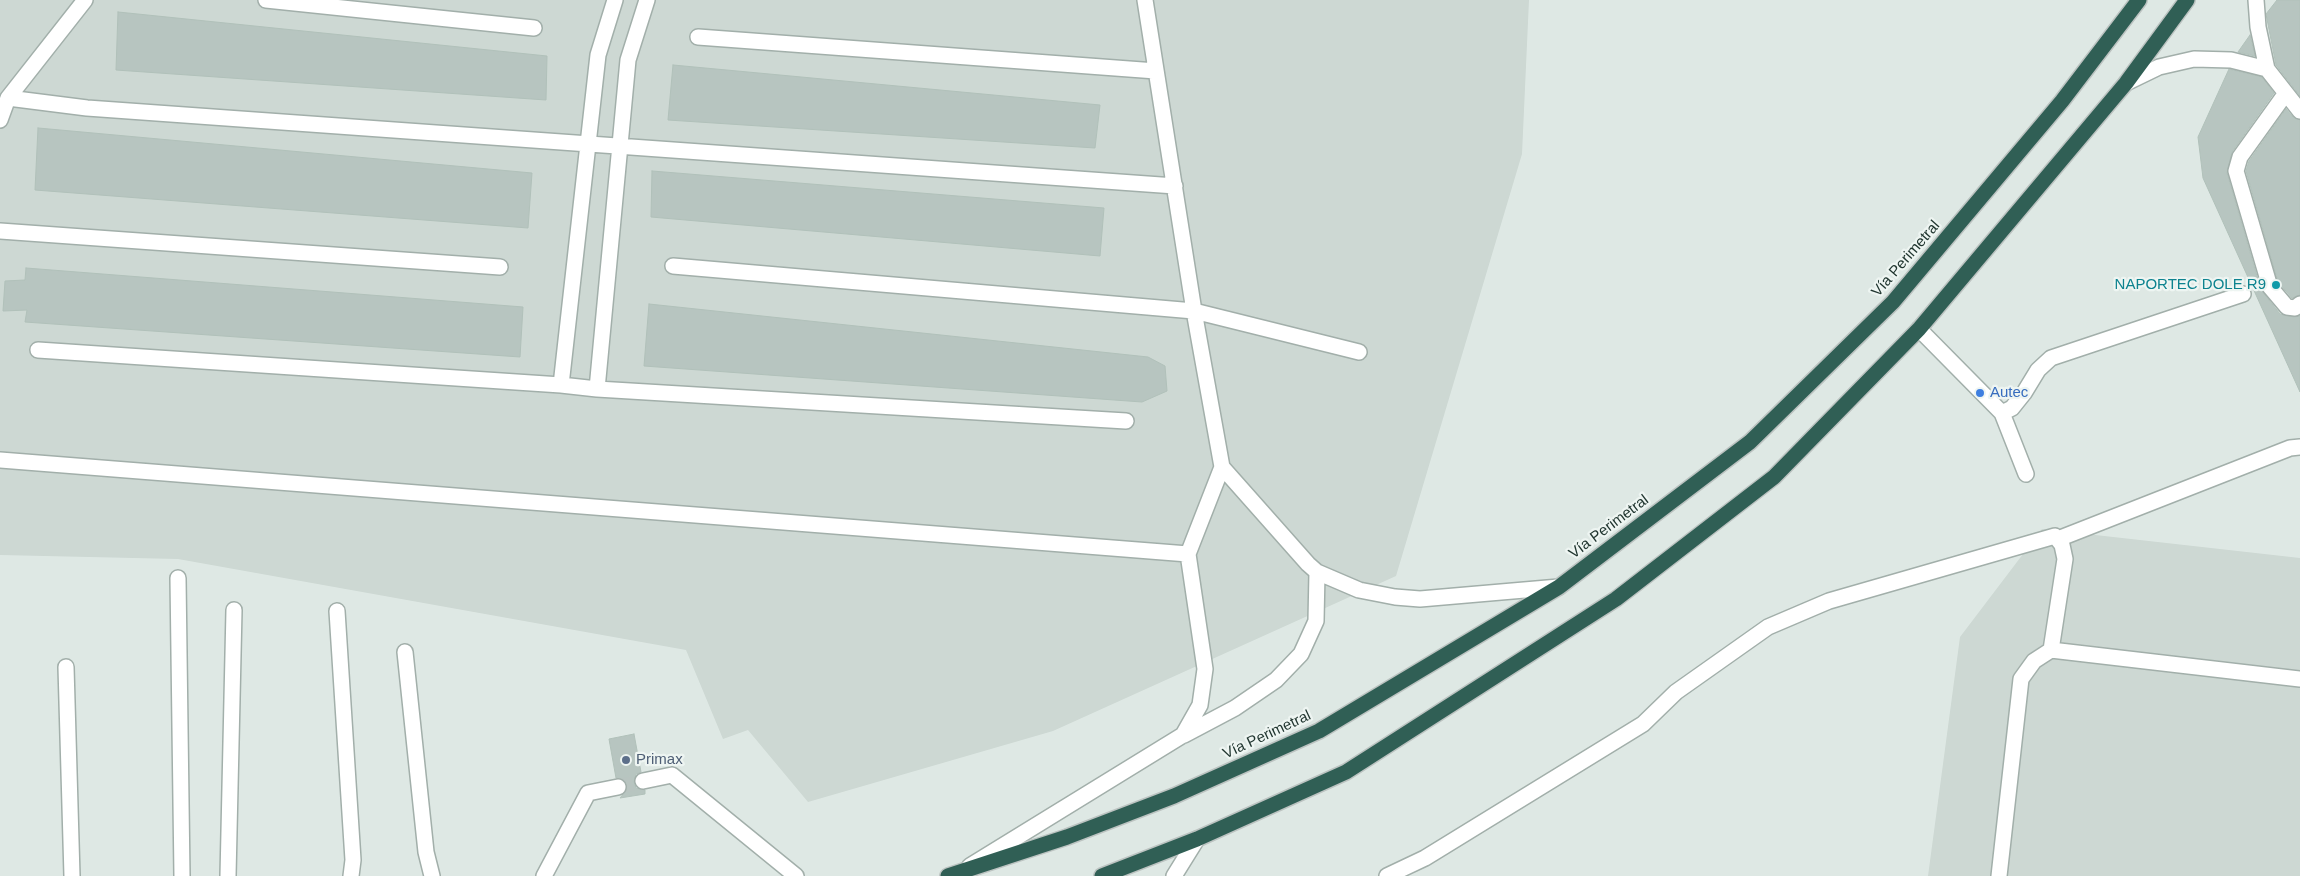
<!DOCTYPE html>
<meta charset="utf-8">
<style>
body{margin:0}
canvas{display:block;background:#dee8e4}
</style>
<canvas width="2300" height="876"></canvas>
<script>
const ctx = document.querySelector('canvas').getContext('2d');
ctx.lineJoin = 'round';
function fill(path, color) { ctx.fillStyle = color; ctx.fill(path, 'evenodd'); }
const poly = rows => new Path2D(rows.map(r => 'M' + r).join(''));
function strokePath(path, color, width, dash) { ctx.strokeStyle = color; ctx.lineWidth = width; ctx.lineCap = dash ? 'butt' : 'round'; ctx.setLineDash(dash || []); ctx.stroke(path); }
function write(font, color, halo, rows, align = 'center') {
  ctx.font = font + ' Arial,sans-serif'; ctx.lineWidth = 4.5; ctx.setLineDash([]); ctx.textBaseline = 'middle'; ctx.strokeStyle = halo; ctx.fillStyle = color; for (const [text, x, y, turn = 0] of rows) {
    ctx.save(); ctx.translate(x, y); ctx.rotate((+turn || 0) * Math.PI / 180); ctx.textAlign = isNaN(turn) ? turn : align; if (halo) ctx.strokeText(text, 0, 0); ctx.fillText(text, 0, 0); ctx.restore();
  }
}
const built = poly([
 [0,0,1529,0,1522,154,1396,576,1053,731,808,802,748,730,723,739,686,650,178,559,0,555],
 [2042,529,2300,558,2300,876,1928,876,1960,637]
]);
const building = poly([
 [2277,0,2300,0,2300,96,2276,65,2266,14,2277,0],
 [118,12,547,56,546,100,116,70,118,12],
 [2250,35,2255,56,2238,52,2250,35],
 [673,65,1100,105,1095,148,668,120,673,65],
 [2229,69,2262,77,2274,93,2232,152,2227,173,2261,290,2280,314,2294,317,2300,316,2300,392,2203,178,2198,137,2229,69],
 [2286,109,2293,117,2300,120,2300,295,2292,298,2278,282,2246,171,2249,161,2286,109],
 [38,128,532,173,528,228,35,190,38,128],
 [652,171,1104,208,1100,256,651,217,652,171],
 [26,268,523,307,520,357,25,322,27,310,3,311,5,281,25,280,26,268],
 [649,304,1148,357,1165,366,1167,391,1142,402,644,366,649,304],
 [634,734,641,772,636,774,634,782,636,788,645,790,645,794,620,798,627,790,627,786,625,780,616,778,609,739,634,734]
]);
const minorTunnel = poly([
 [618,787,643,781]
]);
const minor = poly([
 [266,0,534,28],
 [2256,0,2258,27,2267,69,2300,111],
 [698,37,1156,71],
 [2126,83,2159,67,2194,59,2231,60,2267,69],
 [2286,93,2240,157,2236,171,2270,287,2287,307,2295,308,2300,304],
 [8,98,87,108,1175,186],
 [0,120,8,98,85,0],
 [0,231,500,267],
 [673,266,1194,311,1359,352],
 [1919,329,2002,413,2012,408,2024,393,2038,370,2051,358,2243,294],
 [38,350,561,385,597,389,1126,421],
 [561,385,598,55,615,0],
 [597,389,628,60,647,0],
 [2002,413,2026,474],
 [0,460,1188,554],
 [1222,467,1308,564,1317,572,1359,590,1395,597,1420,599,1559,587],
 [2058,539,2290,448,2300,447],
 [178,578,182,876],
 [337,611,353,860,351,876],
 [405,652,426,852,432,876],
 [66,667,72,876],
 [1184,735,1235,708,1276,680,1301,654,1316,621,1317,572],
 [643,781,672,775,796,876],
 [970,866,1183,735,1200,705,1205,669,1188,554,1222,467,1194,311,1145,0],
 [228,876,234,610],
 [544,876,588,793,618,787],
 [1174,876,1197,839],
 [1387,876,1425,858,1643,724,1676,692,1768,627,1829,601,2055,536,2062,545,2065,559,2051,650],
 [1999,876,2021,679,2034,661,2051,650,2300,679]
]);
const highway = poly([
 [948,876,1067,837,1174,796,1319,731,1559,587,1750,442,1893,302,2062,101,2139,0],
 [1102,876,1197,839,1346,772,1616,599,1774,477,1919,329,2126,83,2187,0]
]);
const markers = [
 [2276,285,5,"#0f9aa8"],
 [1980,393,5,"#3f7fe0"],
 [626,760,5,"#5c6f8a"]
];
const streetNames = [
 ["Vía Perimetral",1906,259,-49],
 ["Vía Perimetral",1609,527,-37],
 ["Vía Perimetral",1267,735,-25]
];
const cultureNames = [
 ["NAPORTEC DOLE R9",2266,285]
];
const shopNames = [
 ["Autec",1990,393]
];
const serviceNames = [
 ["Primax",636,760]
];
fill(built, '#cdd8d3');
fill(building, '#b7c5c0');
strokePath(building, '#b1c1ba', 1);
strokePath(minorTunnel, '#b8c4c0', 15, [15, 8]);
strokePath(minor, '#a2afaa', 18);
strokePath(highway, '#bcc3c1', 18);
strokePath(minor, '#fff', 15);
strokePath(highway, '#305f55', 15);
for (const [x, y, r, color] of markers) { const dot = new Path2D(); dot.arc(x, y, r, 0, 2 * Math.PI); ctx.fillStyle = color; ctx.fill(dot); strokePath(dot, '#eef5f2', 2); }
write('15px', '#213630', '#eef5f2', streetNames);
write('15px', '#0d838f', '#eef5f2', cultureNames, 'right');
write('15px', '#366cbe', '#eef5f2', shopNames, 'left');
write('15px', '#4e5e75', '#eef5f2', serviceNames, 'left');
</script>
